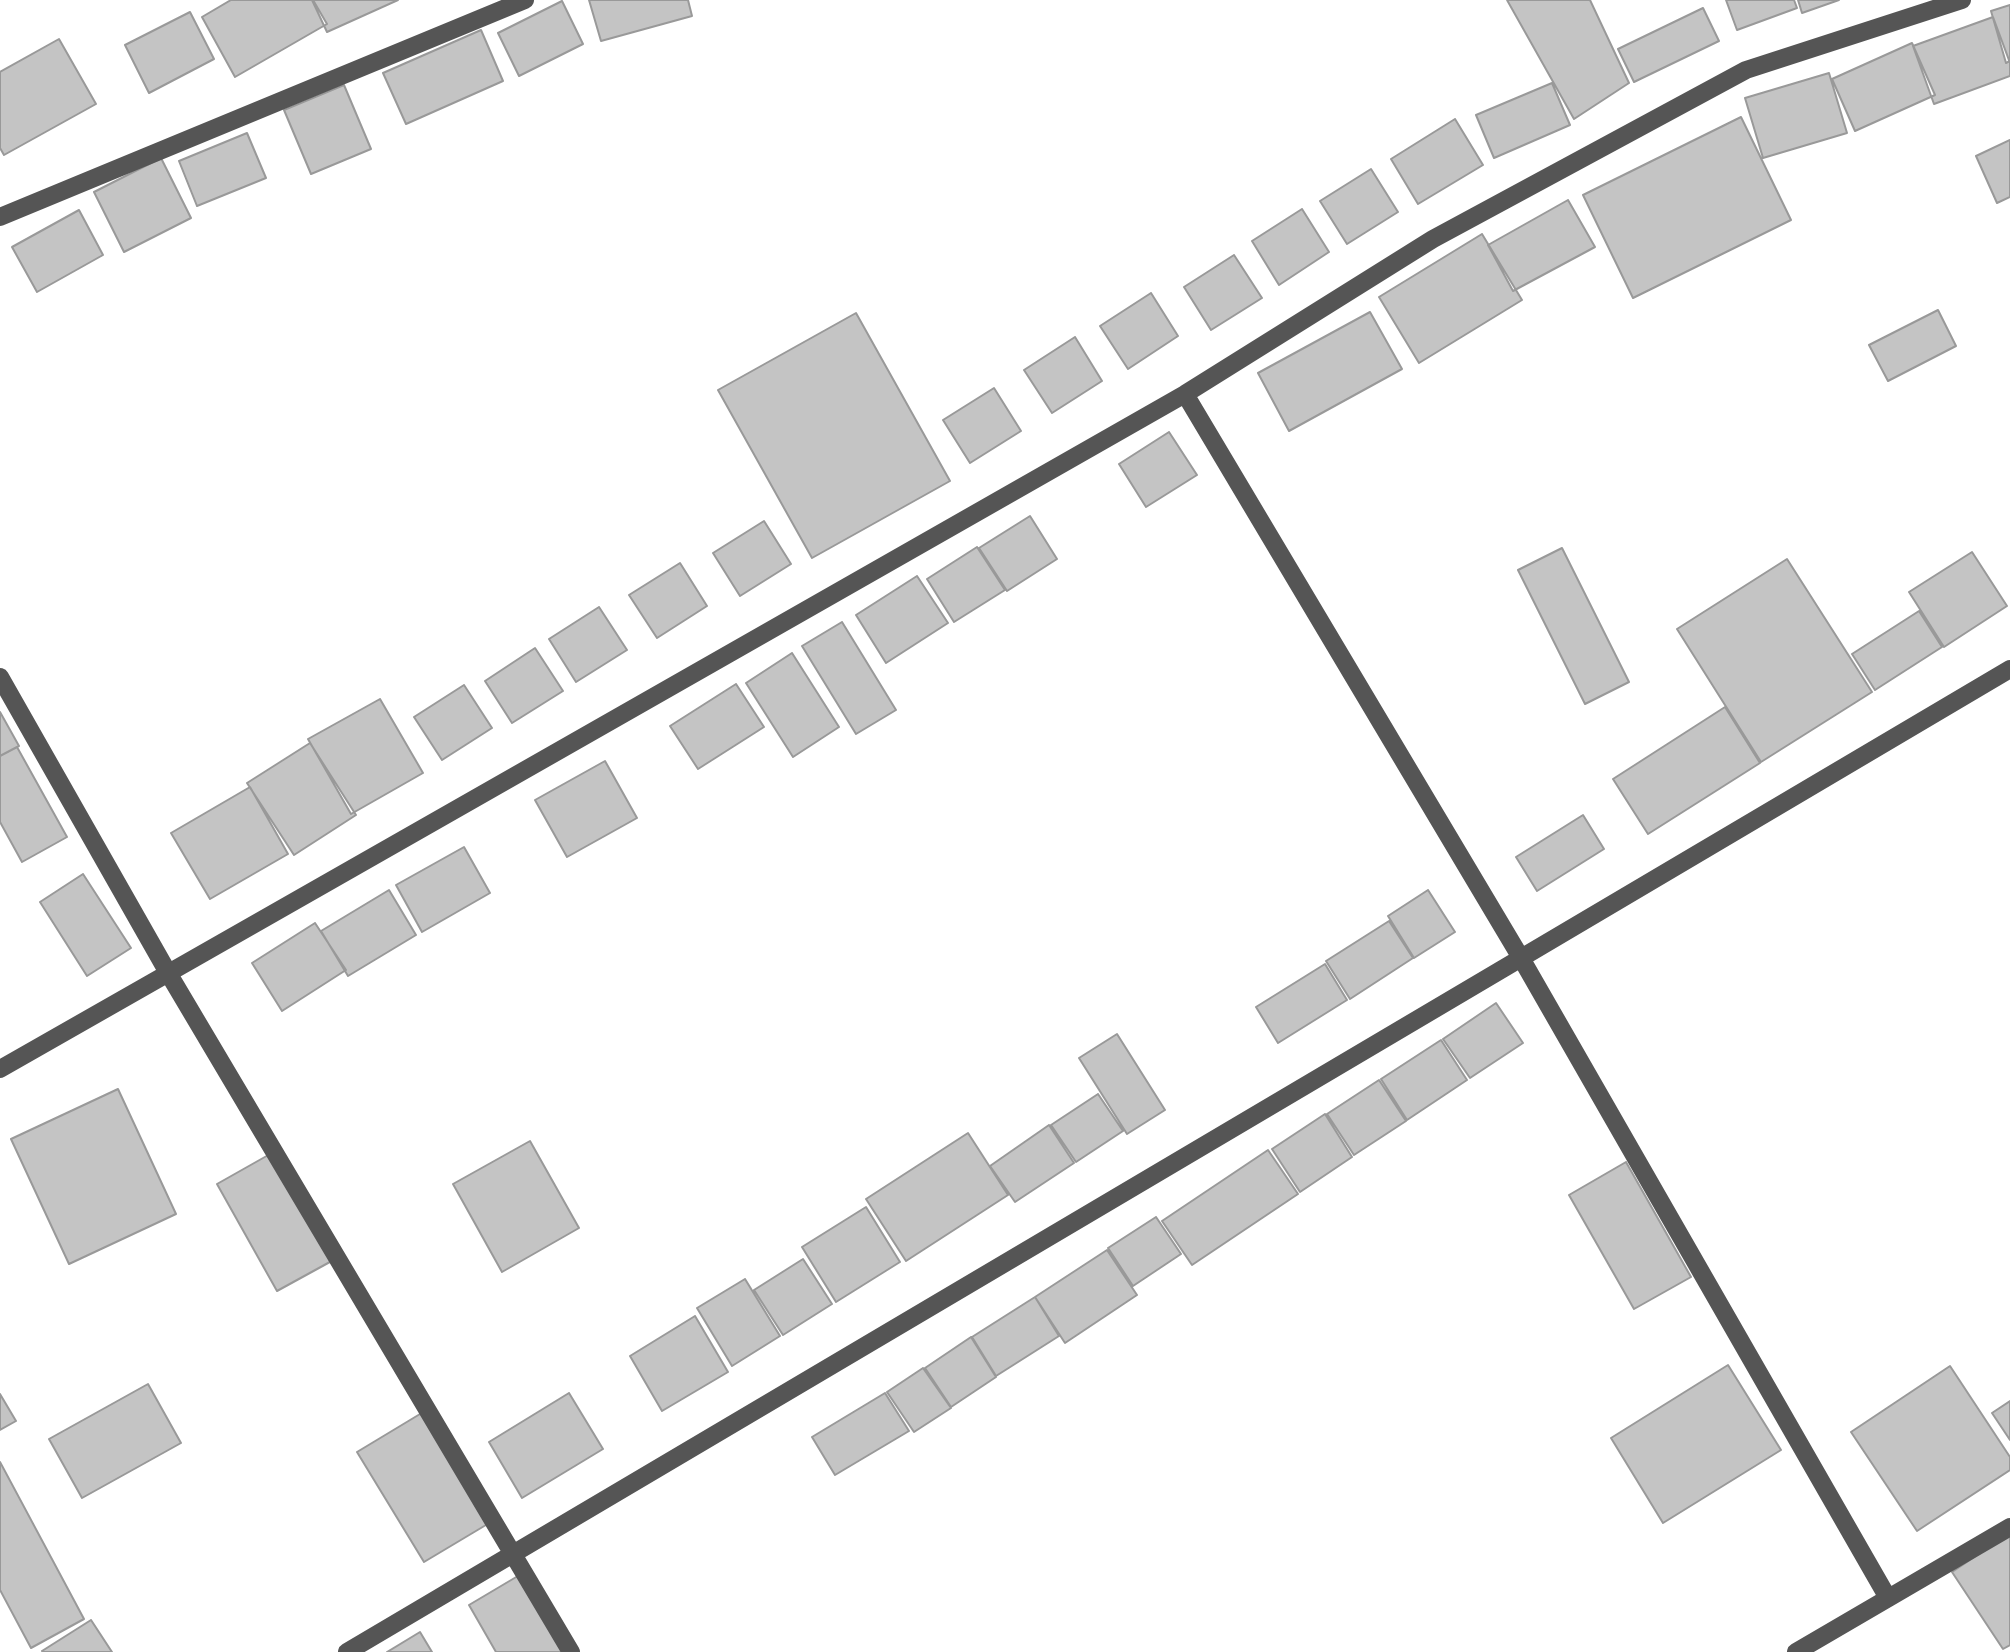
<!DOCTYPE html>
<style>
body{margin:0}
canvas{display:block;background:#fff}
</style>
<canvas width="2010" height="1652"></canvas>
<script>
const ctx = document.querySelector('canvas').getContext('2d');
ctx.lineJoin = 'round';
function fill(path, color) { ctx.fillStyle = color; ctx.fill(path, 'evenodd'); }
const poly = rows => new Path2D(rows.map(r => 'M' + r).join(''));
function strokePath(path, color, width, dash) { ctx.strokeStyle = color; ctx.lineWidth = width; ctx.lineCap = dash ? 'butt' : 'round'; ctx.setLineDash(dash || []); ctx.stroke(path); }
const building = poly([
 [231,0,313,0,327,24,235,77,202,17,231,0],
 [312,0,398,0,327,32,312,0],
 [589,0,688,0,692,16,601,41,589,0],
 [1507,0,1590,0,1629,83,1574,119,1507,0],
 [1726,0,1794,0,1797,8,1737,30,1726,0],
 [1798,0,1839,0,1802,13,1798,0],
 [562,1,583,44,519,76,498,33,562,1],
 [2010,5,2010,61,2006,63,1991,11,2010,5],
 [1703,8,1719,41,1634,82,1618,49,1703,8],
 [190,12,214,59,149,93,125,45,190,12],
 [1993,17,2010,63,2010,76,1934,104,1913,46,1993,17],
 [481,30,503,81,406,124,383,73,481,30],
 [59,39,96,104,4,155,0,148,0,72,59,39],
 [1912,43,1935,95,1855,131,1832,79,1912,43],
 [1829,73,1847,133,1763,158,1745,98,1829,73],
 [1552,83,1570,125,1494,158,1476,115,1552,83],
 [344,85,371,149,311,174,284,110,344,85],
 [1741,117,1791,220,1633,298,1583,195,1741,117],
 [1455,119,1483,165,1418,204,1391,159,1455,119],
 [247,133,266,178,197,206,179,161,247,133],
 [2010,140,2010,197,1997,203,1976,156,2010,140],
 [161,158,191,218,124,252,94,192,161,158],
 [1371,169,1398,212,1347,244,1320,201,1371,169],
 [1568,200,1595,247,1513,291,1488,245,1568,200],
 [1302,209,1329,252,1279,285,1252,241,1302,209],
 [79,210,103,255,37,292,12,247,79,210],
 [1482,234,1522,300,1419,363,1379,297,1482,234],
 [1234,255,1262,298,1211,330,1184,287,1234,255],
 [1151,293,1178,336,1128,369,1100,326,1151,293],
 [1938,310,1956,346,1888,381,1869,345,1938,310],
 [1370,312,1402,369,1289,431,1258,373,1370,312],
 [856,313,950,481,812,558,718,390,856,313],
 [1075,337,1102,381,1052,413,1024,370,1075,337],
 [994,388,1021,431,970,463,943,420,994,388],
 [1169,432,1197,475,1146,507,1119,464,1169,432],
 [1030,516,1057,559,1007,591,979,548,1030,516],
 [764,521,791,564,740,596,713,553,764,521],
 [977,547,1005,590,954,622,927,579,977,547],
 [1562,548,1629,682,1585,704,1518,570,1562,548],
 [1972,552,2007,606,1944,647,1909,592,1972,552],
 [1787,559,1872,692,1761,762,1677,629,1787,559],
 [680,563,707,606,657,638,629,595,680,563],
 [917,576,948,623,886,663,856,615,917,576],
 [599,607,627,650,576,682,549,639,599,607],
 [1919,611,1942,647,1875,690,1852,654,1919,611],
 [842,622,896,710,856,734,802,646,842,622],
 [535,648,563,691,512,723,485,681,535,648],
 [792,653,839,727,793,757,746,683,792,653],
 [736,684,764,727,698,769,670,726,736,684],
 [464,685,492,728,442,760,414,717,464,685],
 [380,699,423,773,351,814,308,739,380,699],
 [1725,707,1760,763,1648,834,1613,779,1725,707],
 [0,712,19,746,0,756,0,712],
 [310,743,356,815,294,855,247,783,310,743],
 [17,747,67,837,22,862,0,822,0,756,17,747],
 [605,761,637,818,567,857,535,800,605,761],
 [250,787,288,854,210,899,171,833,250,787],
 [1583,815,1604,849,1537,891,1516,857,1583,815],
 [464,847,490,893,422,932,396,885,464,847],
 [83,874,131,948,87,976,40,902,83,874],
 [389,890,416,935,348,976,321,931,389,890],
 [1428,890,1455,932,1414,958,1388,916,1428,890],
 [1389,921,1413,958,1350,999,1326,961,1389,921],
 [315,923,346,970,282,1011,252,963,315,923],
 [1325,964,1347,1000,1278,1043,1256,1007,1325,964],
 [1496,1003,1523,1043,1470,1078,1443,1039,1496,1003],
 [1117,1034,1165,1110,1127,1134,1079,1058,1117,1034],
 [1441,1040,1467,1080,1407,1120,1381,1079,1441,1040],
 [1379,1080,1406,1121,1354,1155,1327,1114,1379,1080],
 [118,1089,176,1214,69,1264,11,1139,118,1089],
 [1098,1094,1123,1131,1076,1162,1051,1125,1098,1094],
 [1325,1114,1352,1157,1300,1192,1272,1149,1325,1114],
 [1049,1125,1074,1163,1015,1202,990,1166,1049,1125],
 [968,1133,1008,1195,906,1261,866,1199,968,1133],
 [530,1141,579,1228,502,1272,453,1184,530,1141],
 [279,1149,339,1257,277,1291,217,1184,279,1149],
 [1268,1150,1298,1194,1192,1265,1162,1221,1268,1150],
 [1626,1162,1691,1277,1634,1309,1569,1195,1626,1162],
 [866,1207,900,1262,836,1302,802,1247,866,1207],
 [1156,1217,1181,1254,1133,1286,1108,1248,1156,1217],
 [1107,1250,1137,1295,1065,1343,1035,1297,1107,1250],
 [803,1259,832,1304,783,1335,754,1290,803,1259],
 [745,1279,780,1336,732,1366,697,1308,745,1279],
 [1035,1297,1059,1336,996,1376,972,1337,1035,1297],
 [695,1316,728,1372,662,1411,630,1356,695,1316],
 [971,1337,996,1377,951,1407,925,1368,971,1337],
 [1728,1365,1781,1450,1663,1523,1611,1438,1728,1365],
 [1950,1366,2010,1457,2010,1470,1917,1531,1851,1432,1950,1366],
 [923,1368,951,1408,914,1432,887,1392,923,1368],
 [148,1384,181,1443,82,1498,49,1439,148,1384],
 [569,1393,603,1449,522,1498,489,1442,569,1393],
 [885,1393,909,1431,835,1475,812,1437,885,1393],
 [0,1394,16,1421,0,1430,0,1394],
 [2010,1401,2010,1440,1992,1413,2010,1401],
 [430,1408,496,1519,424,1562,357,1452,430,1408],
 [0,1462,84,1619,31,1648,0,1590,0,1462],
 [2010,1533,2010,1645,2003,1649,1952,1572,2010,1533],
 [528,1570,575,1652,496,1652,469,1605,528,1570],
 [91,1620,112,1652,43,1652,42,1651,91,1620],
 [420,1632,432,1652,387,1652,420,1632]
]);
const minor = poly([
 [0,217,525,0],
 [1185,394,1521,958,1888,1598],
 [0,677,167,971,571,1652],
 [0,1069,1185,394,1433,239,1746,70,1962,0],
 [347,1652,2010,669],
 [1796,1652,2010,1527]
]);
fill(building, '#c4c4c4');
strokePath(building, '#999', 2);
strokePath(minor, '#555', 18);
</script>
